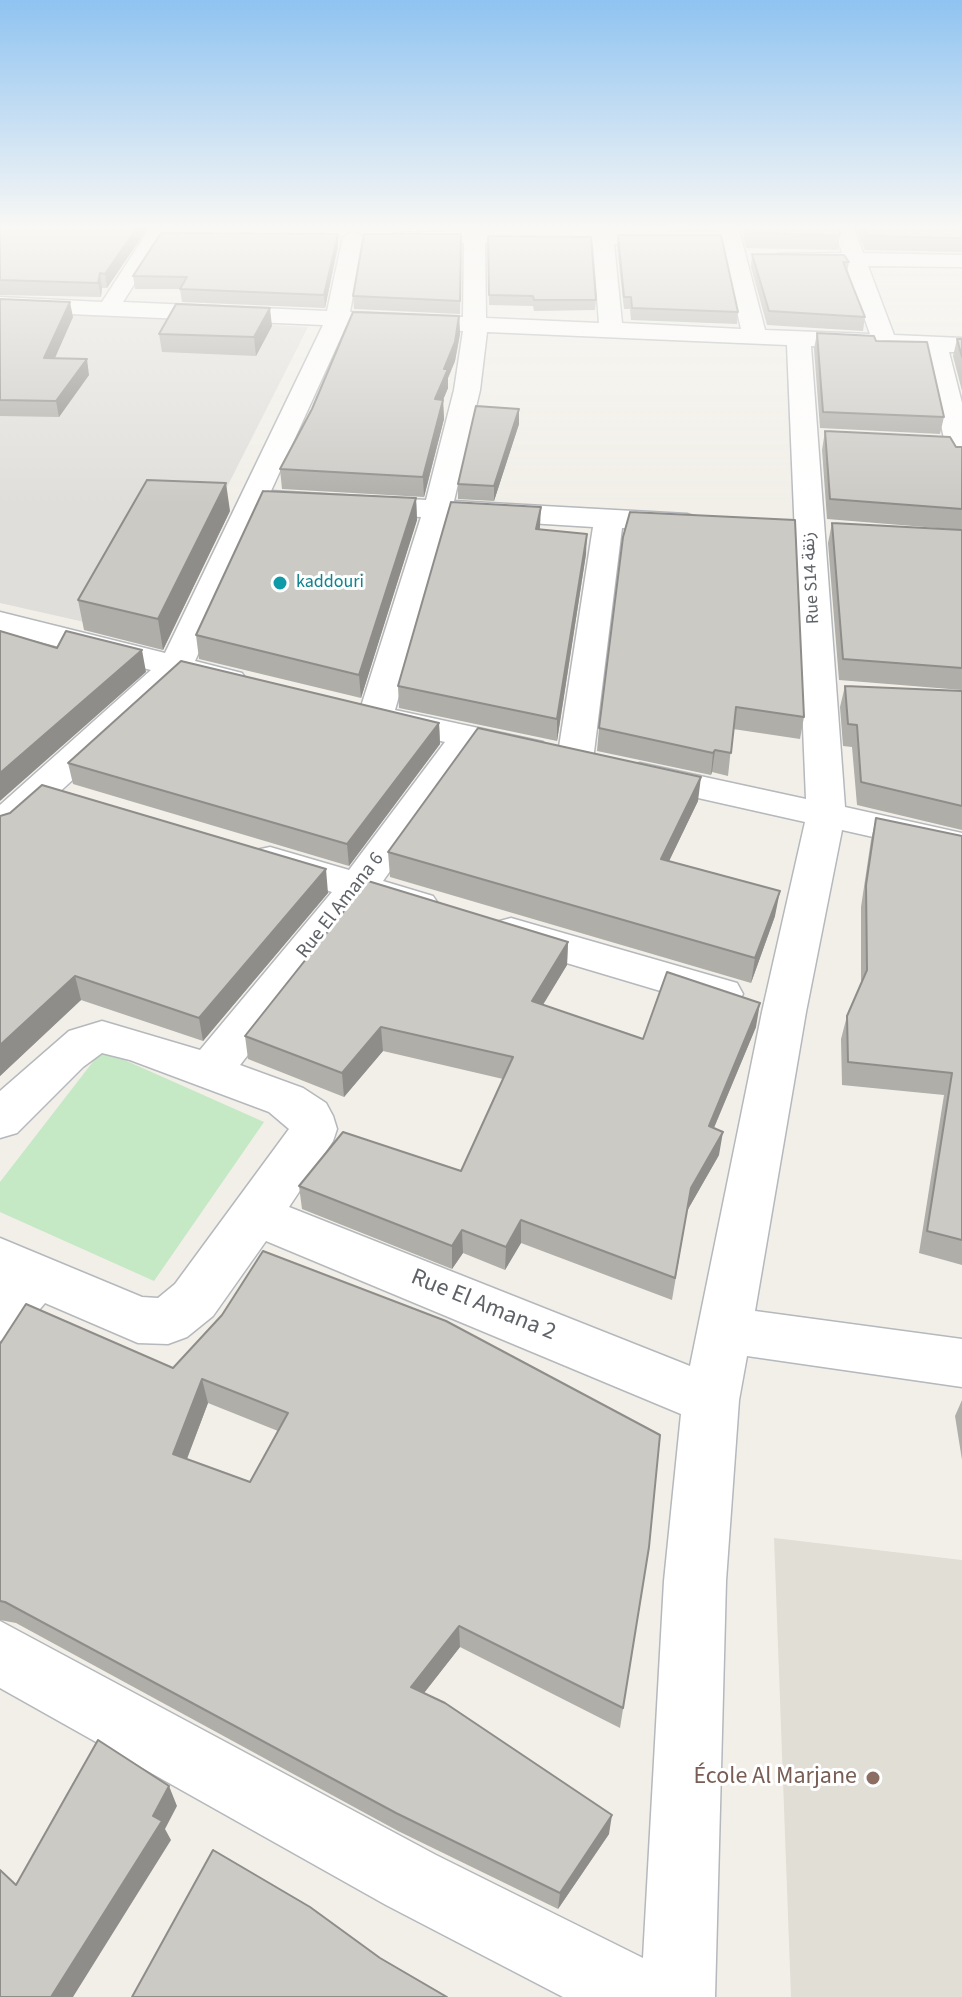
<!DOCTYPE html>
<meta charset="utf-8">
<style>
body{margin:0}
canvas{display:block;background:#f1efe8}
</style>
<canvas width="962" height="1997"></canvas>
<script>
const ctx = document.querySelector('canvas').getContext('2d');
ctx.lineJoin = 'round';
function fill(path, color) { ctx.fillStyle = color; ctx.fill(path, 'evenodd'); }
const poly = rows => new Path2D(rows.map(r => 'M' + r).join(''));
function strokePath(path, color, width, dash) { ctx.strokeStyle = color; ctx.lineWidth = width; ctx.lineCap = dash ? 'butt' : 'round'; ctx.setLineDash(dash || []); ctx.stroke(path); }
function write(font, color, halo, rows, align = 'center') {
  ctx.font = font + ' "Source Sans 3","Noto Sans Arabic",sans-serif'; ctx.lineWidth = 6; ctx.setLineDash([]); ctx.textBaseline = 'middle'; ctx.strokeStyle = halo; ctx.fillStyle = color; for (const [text, x, y, turn = 0] of rows) {
    ctx.save(); ctx.translate(x, y); ctx.rotate((+turn || 0) * Math.PI / 180); ctx.textAlign = isNaN(turn) ? turn : align; if (halo) ctx.strokeText(text, 0, 0); ctx.fillText(text, 0, 0); ctx.restore();
  }
}
const industrial = poly([
 [0,310,308,327,151,637,0,603]
]);
const education = poly([
 [774,1538,962,1560,962,1997,791,1997]
]);
const green = poly([
 [102,1050,264,1122,154,1281,0,1212,0,1182]
]);
const minor = poly([
 [151,226,171,226,123,302,327,311,343,237,353,231,363,237,350,312,463,317,464,243,399,243,389,237,392,233,464,231,464,226,484,226,484,231,592,231,592,226,612,226,613,231,719,232,718,226,738,226,765,330,870,334,846,265,785,264,774,258,778,254,842,253,833,226,853,226,863,253,962,255,962,267,868,266,894,335,962,338,962,352,949,352,962,403,962,465,952,463,948,457,925,351,811,346,845,807,962,833,962,857,842,830,806,1012,755,1311,962,1339,962,1387,747,1356,739,1400,726,1581,715,1997,563,1997,386,1905,0,1688,0,1621,436,1855,643,1958,664,1581,681,1414,266,1241,213,1316,187,1337,168,1344,138,1343,45,1303,19,1334,0,1341,0,1238,142,1297,158,1298,175,1284,289,1129,269,1112,130,1060,102,1053,83,1067,17,1133,0,1138,0,1091,69,1031,102,1021,200,1050,332,892,256,868,250,859,256,850,270,847,349,870,445,742,364,723,358,716,421,517,264,508,195,661,242,673,247,680,242,687,230,690,183,678,14,834,0,838,0,805,151,670,0,632,0,612,165,653,323,325,0,311,0,297,102,302,151,226],
 [485,243,593,244,599,323,486,318,485,243],
 [614,244,722,244,741,329,622,323,614,244],
 [346,326,463,331,454,390,426,500,271,491,346,326],
 [487,332,787,345,806,799,640,763,627,766,621,774,627,782,805,822,762,1012,690,1366,289,1207,333,1141,337,1129,333,1116,326,1103,303,1088,240,1065,367,903,418,918,433,914,439,905,433,896,383,881,477,749,530,761,543,758,548,750,543,742,395,710,449,518,593,527,557,760,562,768,575,771,588,768,593,760,622,528,687,532,697,529,702,523,697,517,687,514,454,501,480,390,487,332],
 [511,918,737,983,743,994,737,1005,721,1009,496,942,490,932,496,922,511,918]
]);
const wall = poly([
 [0,226,149,226,107,288,102,288,101,297,0,295],
 [173,226,462,226,461,228,174,227],
 [486,226,590,226,589,228,487,228],
 [614,226,718,226,716,229,615,228],
 [744,226,837,226,840,235,838,250,746,248,743,233],
 [854,226,962,226,962,252,865,250],
 [461,234,460,314,354,309,353,296],
 [618,235,738,312,737,324,631,320,630,309,624,309,617,247],
 [488,236,596,300,595,310,534,311,533,306,489,305],
 [338,246,325,308,182,302,180,289,135,289,133,276],
 [752,254,849,262,847,272,865,317,863,331,767,325,751,267],
 [0,299,73,317,54,359,89,375,59,417,0,416],
 [459,316,460,334,455,361,448,378,448,388,443,400,444,419,424,497,282,489,280,469],
 [272,326,256,356,162,352,159,334],
 [817,333,876,341,944,417,940,434,820,428,814,349],
 [957,339,962,339,962,391,953,356],
 [519,424,494,501,458,499,458,484],
 [825,431,962,447,962,530,827,519,822,450],
 [416,498,417,520,361,698,199,659,196,635],
 [230,511,163,650,84,630,78,600],
 [832,523,962,530,962,690,839,680,828,543],
 [540,527,539,530,586,554,557,741,399,708,398,686],
 [623,537,804,717,800,739,733,729,728,776,712,772,711,775,597,751,599,728],
 [845,686,962,691,962,830,857,805,852,747,843,746,840,707],
 [439,723,440,744,349,866,73,784,68,763],
 [698,801,669,861,775,916,751,983,390,877,388,852],
 [0,816,328,893,203,1041,81,1000,0,1076],
 [876,818,962,836,962,1265,919,1253,944,1095,842,1085,841,1039,847,1016,861,983,861,907,871,840],
 [568,942,567,965,543,1005,643,1039,756,1027,714,1128,719,1155,687,1211,672,1300,521,1243,505,1270,463,1253,452,1269,302,1209,299,1186,461,1171,503,1079,383,1051,344,1097,248,1059,245,1036],
 [0,1344,173,1368,649,1547,620,1728,460,1647,424,1693,609,1834,558,1909,398,1831,16,1623,0,1620],
 [208,1403,278,1431,250,1482,187,1459],
 [962,1400,962,1460,955,1416]
]);
const shadedWall = poly([
 [138,226,149,226,107,288,105,274],
 [338,234,338,246,325,308,324,295],
 [100,273,102,288,101,297,98,283],
 [70,302,73,317,48,374,44,358],
 [270,308,272,326,256,356,254,337],
 [459,316,460,334,455,361,448,378,448,388,443,400,444,419,424,497,423,477,435,399],
 [87,359,89,375,59,417,56,401],
 [519,409,519,424,494,501,494,486],
 [226,483,230,511,163,650,158,619],
 [416,498,417,520,361,698,359,675],
 [541,507,540,527,535,550,536,529],
 [587,534,586,554,557,741,557,719],
 [142,650,146,672,0,801,0,773],
 [439,723,440,744,349,866,347,844],
 [715,750,712,772,711,775,713,753],
 [701,777,698,801,658,884,661,859],
 [326,869,328,893,203,1041,199,1018],
 [780,891,775,916,751,983,755,958],
 [568,942,567,965,531,1024,532,1001],
 [75,976,81,1000,0,1076,0,1045],
 [760,1003,756,1027,705,1149,709,1126],
 [381,1027,383,1051,344,1097,342,1073],
 [723,1132,719,1155,687,1211,672,1300,691,1188],
 [521,1220,521,1243,505,1270,506,1247],
 [462,1230,463,1253,452,1269,452,1246],
 [202,1379,208,1403,180,1477,173,1454],
 [459,1626,460,1647,413,1707,411,1687],
 [169,1786,177,1806,165,1829,171,1840,73,1997,51,1997],
 [612,1815,609,1834,558,1909,560,1893]
]);
const building = poly([
 [0,226,138,226,105,274,100,273,98,283,0,280,0,226],
 [746,226,837,226,840,235,748,233,746,226],
 [863,226,962,226,962,238,867,236,863,226],
 [161,233,338,234,324,295,180,289,187,277,133,276,161,233],
 [364,234,461,234,460,301,353,296,364,234],
 [618,235,721,235,738,312,632,308,631,297,624,297,618,235],
 [488,236,591,237,596,300,534,300,533,296,489,295,488,236],
 [752,254,844,255,849,262,843,262,865,317,769,311,752,254],
 [0,299,70,302,44,358,87,359,56,401,0,400,0,299],
 [176,304,270,308,254,337,159,334,176,304],
 [353,312,459,316,455,342,444,369,448,369,435,399,443,400,423,477,280,469,312,409,353,312],
 [817,333,874,336,876,341,927,342,944,417,823,412,817,333],
 [957,339,962,339,962,357,957,339],
 [476,406,519,409,494,486,458,484,476,406],
 [825,431,950,437,956,447,962,447,962,509,830,499,825,431],
 [147,480,226,483,158,619,78,600,147,480],
 [263,491,416,498,359,675,196,635,263,491],
 [451,502,541,507,536,529,587,534,557,719,398,686,451,502],
 [630,512,795,520,804,717,736,707,731,753,715,750,713,753,599,728,623,537,630,512],
 [832,523,962,530,962,668,843,659,832,523],
 [0,631,57,648,66,631,142,650,0,773,0,631],
 [181,661,439,723,347,844,68,763,181,661],
 [845,686,962,691,962,806,861,782,857,725,848,724,845,686],
 [478,728,701,777,661,859,780,891,755,958,388,852,478,728],
 [42,785,326,869,199,1018,75,976,0,1045,0,816,10,813,42,785],
 [876,818,962,836,962,1240,927,1231,952,1073,848,1062,847,1016,867,970,866,885,876,818],
 [368,881,568,942,532,1001,643,1039,667,972,760,1003,709,1126,723,1132,691,1188,675,1278,521,1220,506,1247,462,1230,452,1246,299,1186,343,1132,461,1171,513,1057,381,1027,342,1073,245,1036,368,881],
 [263,1251,446,1321,660,1435,649,1547,623,1708,459,1626,411,1687,445,1703,612,1815,560,1893,396,1813,5,1602,0,1601,0,1344,26,1304,173,1368,222,1315,263,1251],
 [202,1379,288,1413,250,1482,173,1454,202,1379],
 [98,1740,169,1786,153,1816,162,1821,51,1997,0,1997,0,1870,16,1885,98,1740],
 [213,1850,310,1907,380,1958,447,1997,132,1997,213,1850]
]);
const markers = [
 [280,583,8,"#0f9aa8"],
 [873,1778,8,"#8d6e63"]
];
const farStreetnames = [
 ["Rue S14 زنقة",812,578,-93]
];
const farCulturenames = [
 ["kaddouri",296,583]
];
const streetNames = [
 ["Rue El Amana 6",341,906,-52]
];
const nearStreetnames = [
 ["Rue El Amana 2",483,1306,22]
];
const nearEducationnames = [
 ["École Al Marjane",857,1778]
];
fill(industrial, '#e0deda');
fill(education, '#e1ded6');
fill(green, '#c5e8c5');
strokePath(minor, '#b5b8bc', 3);
fill(minor, '#fff');
fill(wall, '#afaea9');
fill(shadedWall, '#8f8d8a');
fill(building, '#cccac5');
strokePath(building, '#8f8d8a', 2);
const sky = ctx.createLinearGradient(0, 0, 0, 505);
sky.addColorStop(0, '#8fc3f1');
sky.addColorStop(0.45, '#f9f8f5');
sky.addColorStop(1, '#f9f8f500');
ctx.fillStyle = sky;
ctx.fillRect(0, 0, 962, 505);
for (const [x, y, r, color] of markers) { const dot = new Path2D(); dot.arc(x, y, r, 0, 2 * Math.PI); ctx.fillStyle = color; ctx.fill(dot); strokePath(dot, '#fff', 3); }
write('18px', '#5f6368', '#fff', farStreetnames);
write('18px', '#0d838f', '#fff', farCulturenames, 'left');
write('20px', '#5f6368', '#fff', streetNames);
write('24px', '#5f6368', '#fff', nearStreetnames);
write('24px', '#785e54', '#fff', nearEducationnames, 'right');
</script>
